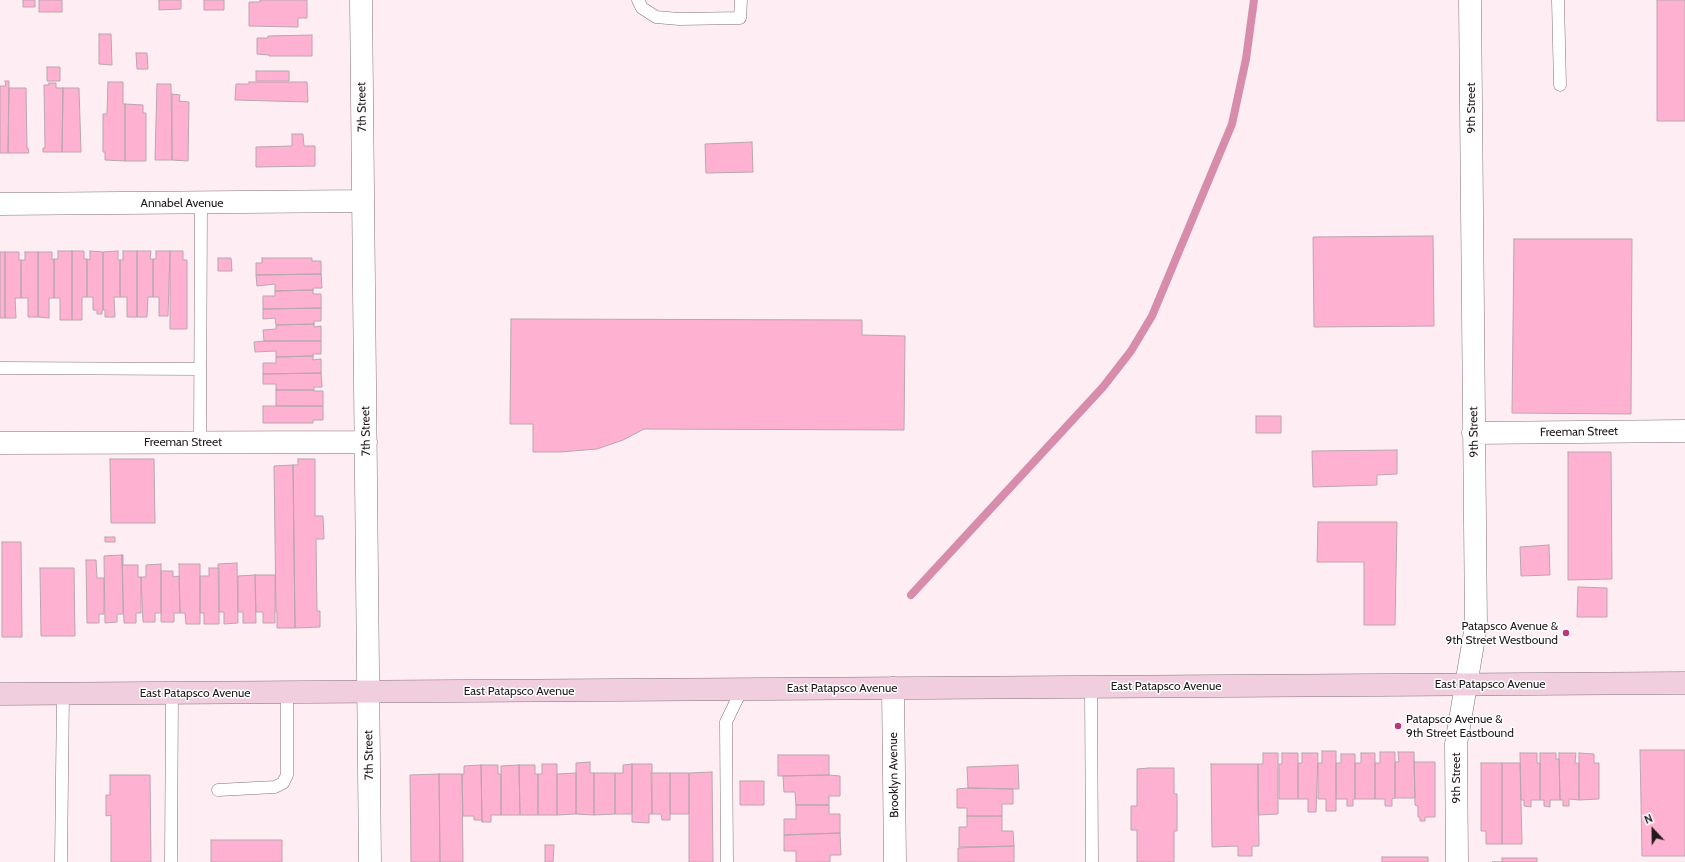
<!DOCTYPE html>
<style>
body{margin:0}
#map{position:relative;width:1685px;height:862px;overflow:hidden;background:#feedf3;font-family:Cabin,sans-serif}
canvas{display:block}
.north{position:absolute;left:1633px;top:810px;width:40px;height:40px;-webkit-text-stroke:3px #fff;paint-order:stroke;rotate:338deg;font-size:11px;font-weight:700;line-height:16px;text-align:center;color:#21191c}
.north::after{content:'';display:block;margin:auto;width:14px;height:18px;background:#21191c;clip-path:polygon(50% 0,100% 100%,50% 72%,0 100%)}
</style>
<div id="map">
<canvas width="1685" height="862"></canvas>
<div class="north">N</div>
</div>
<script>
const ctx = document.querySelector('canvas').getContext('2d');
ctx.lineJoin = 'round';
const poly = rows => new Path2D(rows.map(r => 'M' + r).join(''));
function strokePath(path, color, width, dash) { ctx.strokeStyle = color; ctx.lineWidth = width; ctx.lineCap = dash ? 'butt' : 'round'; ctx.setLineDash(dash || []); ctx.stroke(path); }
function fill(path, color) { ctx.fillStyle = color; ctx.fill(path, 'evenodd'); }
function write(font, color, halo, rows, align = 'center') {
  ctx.font = font + ' Cabin,sans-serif'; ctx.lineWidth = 3; ctx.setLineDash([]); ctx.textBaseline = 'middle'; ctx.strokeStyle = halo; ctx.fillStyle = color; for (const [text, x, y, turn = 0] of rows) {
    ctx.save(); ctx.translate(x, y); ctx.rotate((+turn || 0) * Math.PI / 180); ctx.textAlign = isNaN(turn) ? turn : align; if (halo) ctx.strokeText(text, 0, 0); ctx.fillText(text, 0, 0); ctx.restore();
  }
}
const stream = poly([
 [911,595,1103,387,1131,351,1152,316,1232,124,1246,59,1254,0]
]);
const building = poly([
 [23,0,35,0,35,7,23,7,23,0],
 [39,0,62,0,62,12,39,12,39,0],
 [159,0,181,0,181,9,159,10,159,0],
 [204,0,224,0,224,10,204,10,204,0],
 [260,0,307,0,307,18,298,18,298,27,249,26,249,2,260,2,260,0],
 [1657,0,1685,0,1685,121,1657,121,1657,0],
 [99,34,111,34,112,65,99,64,99,34],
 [312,35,312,56,269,56,269,55,257,54,257,38,268,38,268,36,312,35],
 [136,53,147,53,148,69,137,69,136,53],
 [47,67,60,67,60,81,47,81,47,67],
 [256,71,289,71,289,81,256,81,256,71],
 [5,81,9,81,8,153,0,153,0,86,6,86,5,81],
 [108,82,123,82,123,104,125,104,125,161,105,160,105,152,103,152,103,114,107,114,108,82],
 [249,82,307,82,308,102,235,100,236,84,249,84,249,82],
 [49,83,56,83,56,88,63,88,62,152,43,152,43,148,45,148,44,85,49,85,49,83],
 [157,84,171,84,172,160,155,160,157,84],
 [9,88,26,88,27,148,28,148,29,153,8,153,9,88],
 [63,88,79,88,81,152,62,152,63,88],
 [172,94,180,95,179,101,189,102,188,161,172,160,172,94],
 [125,104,143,105,143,113,146,113,146,161,125,161,125,104],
 [292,134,303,134,304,146,315,146,315,166,256,167,256,147,292,146,292,134],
 [752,142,753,172,706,173,705,144,752,142],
 [1433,236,1434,326,1314,327,1313,237,1433,236],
 [1514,239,1632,239,1631,414,1512,413,1514,239],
 [58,251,72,251,72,320,60,320,60,298,54,298,54,259,58,259,58,251],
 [72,251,84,251,84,259,87,259,87,297,82,297,82,320,72,320,72,251],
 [90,251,103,252,103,310,102,310,102,314,97,314,97,310,93,310,93,297,87,297,87,259,90,260,90,251],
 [118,251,118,260,120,260,120,297,114,297,115,317,105,317,105,310,103,310,103,252,118,251],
 [123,251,137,251,137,317,127,317,127,297,120,297,120,260,123,260,123,251],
 [137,251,151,251,150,259,153,259,153,297,148,297,147,317,137,317,137,251],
 [156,251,170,251,168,316,159,316,159,297,153,297,153,259,156,259,156,251],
 [170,251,183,251,183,260,187,260,187,329,170,329,170,251],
 [0,252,5,252,5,318,0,318,0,252],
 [5,252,19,252,19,260,21,260,21,298,15,298,16,318,5,318,5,252],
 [25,252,38,252,38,317,28,317,28,298,21,298,21,260,25,260,25,252],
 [38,252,52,252,52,260,54,259,54,298,49,298,49,318,38,317,38,252],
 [218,258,231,258,232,271,218,271,218,258],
 [262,258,312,258,312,261,321,261,321,274,256,275,256,263,262,263,262,258],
 [321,274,322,288,313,288,313,290,275,291,275,284,257,286,256,275,321,274],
 [313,290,313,294,321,294,321,308,263,309,263,296,275,296,275,291,313,290],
 [321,308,321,321,314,321,314,324,276,325,275,318,263,319,263,309,321,308],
 [511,319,862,320,862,335,905,336,904,430,644,429,623,440,597,449,560,452,533,452,533,424,510,424,511,319],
 [314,324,314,327,321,326,321,341,264,341,263,330,276,329,276,325,314,324],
 [264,341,321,341,321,354,313,354,313,356,276,357,276,351,255,352,254,342,264,341],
 [313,356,313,360,321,359,321,373,263,374,263,363,276,363,276,357,313,356],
 [321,373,322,387,314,387,314,390,276,390,276,384,263,384,263,374,321,373],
 [276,390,314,390,314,391,323,391,323,406,276,406,276,390],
 [263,406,323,406,323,420,313,420,313,423,263,423,263,406],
 [1256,416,1281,416,1281,433,1256,433,1256,416],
 [1397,450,1397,474,1377,475,1377,485,1313,487,1312,451,1397,450],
 [1568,452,1611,452,1612,579,1568,580,1568,452],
 [110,459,154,459,155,523,111,523,110,459],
 [298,459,315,459,315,516,323,516,324,539,316,539,317,611,320,611,320,627,295,628,293,465,298,465,298,459],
 [293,465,295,628,277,628,277,612,276,612,274,466,293,465],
 [1318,522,1397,522,1395,625,1364,625,1364,562,1317,562,1318,522],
 [105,537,115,537,115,542,105,542,105,537],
 [2,542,21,542,22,637,2,637,2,542],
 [1549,545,1550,575,1521,576,1520,547,1549,545],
 [122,555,123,614,117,614,117,622,105,623,104,556,122,555],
 [122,555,123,555,123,565,138,565,138,577,141,577,141,613,136,613,136,623,124,623,122,555],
 [86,560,96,560,97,578,104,578,104,614,99,614,99,623,87,623,86,560],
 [237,563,238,623,224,624,224,612,219,612,218,564,237,563],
 [161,564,161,613,155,613,155,622,143,622,141,577,146,577,146,565,161,564],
 [179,564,200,564,200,624,186,624,185,613,180,613,179,564],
 [40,568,74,568,75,636,41,636,40,568],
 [209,568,219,568,219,624,204,624,204,613,200,613,200,576,209,576,209,568],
 [161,571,173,571,173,577,179,576,180,613,174,613,174,622,161,622,161,571],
 [255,575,256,623,243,623,243,612,238,612,238,576,255,575],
 [255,575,275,575,275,623,263,623,263,612,256,612,255,575],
 [1578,587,1607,588,1607,617,1577,617,1578,587],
 [1640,750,1685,750,1685,856,1642,856,1640,750],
 [1322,751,1336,751,1336,811,1326,811,1326,799,1318,799,1318,763,1322,763,1322,751],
 [1380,752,1395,752,1395,798,1392,799,1392,806,1385,806,1385,799,1375,799,1375,763,1380,763,1380,752],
 [1398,752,1414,752,1415,798,1395,798,1395,762,1399,762,1398,752],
 [1263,753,1278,753,1278,814,1258,815,1258,764,1263,764,1263,753],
 [1282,753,1298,753,1298,799,1279,799,1279,764,1282,764,1282,753],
 [1302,753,1318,753,1316,812,1308,812,1308,799,1298,799,1298,763,1302,763,1302,753],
 [1361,753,1375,753,1375,799,1355,799,1355,763,1361,763,1361,753],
 [1520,753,1537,753,1537,763,1540,763,1540,800,1531,800,1531,807,1524,806,1524,800,1521,800,1520,753],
 [1540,753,1556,753,1556,759,1559,759,1560,800,1550,800,1550,807,1544,806,1544,800,1540,800,1540,753],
 [1559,753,1576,753,1575,763,1579,763,1579,800,1569,799,1569,806,1563,806,1563,800,1560,800,1559,753],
 [1579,753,1594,754,1594,763,1599,763,1599,799,1579,800,1579,753],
 [1341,754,1355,754,1355,799,1353,799,1353,806,1347,806,1347,799,1336,799,1336,763,1341,763,1341,754],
 [778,755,829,755,829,775,778,776,778,755],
 [590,762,590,773,594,773,594,815,576,814,576,763,590,762],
 [1414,762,1435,762,1435,817,1425,817,1425,821,1420,821,1420,817,1418,817,1418,806,1415,805,1414,762],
 [1481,763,1502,763,1502,844,1486,844,1486,831,1481,831,1481,763],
 [1502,763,1520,763,1522,844,1502,844,1502,763],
 [542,764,557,764,557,815,538,815,538,774,542,774,542,764],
 [632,764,652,764,652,814,649,814,649,823,632,822,632,764],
 [632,764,632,814,615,814,615,773,623,773,623,765,632,764],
 [1211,764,1258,764,1259,846,1252,846,1252,856,1238,856,1238,846,1212,847,1211,764],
 [481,765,482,822,482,820,474,820,474,816,463,816,462,774,464,774,464,766,481,765],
 [481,765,498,765,498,774,501,774,501,815,491,815,491,822,482,822,481,765],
 [519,765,520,815,501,815,501,766,519,765],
 [519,765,535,765,535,774,538,774,538,815,520,815,519,765],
 [1018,765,1019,789,968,788,967,767,1018,765],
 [1149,768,1174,768,1174,794,1177,794,1177,831,1174,831,1174,862,1137,862,1137,830,1131,830,1131,806,1137,806,1137,769,1149,768],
 [712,772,713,862,689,862,689,773,712,772],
 [576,773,576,814,557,815,557,774,576,773],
 [594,773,615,773,615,814,594,815,594,773],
 [651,773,670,773,670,820,662,820,661,814,652,814,651,773],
 [670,773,689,773,689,814,670,814,670,773],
 [439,774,462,774,463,862,440,862,439,774],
 [439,774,440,862,411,862,410,775,439,774],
 [110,775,150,775,151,862,111,862,111,815,106,816,106,795,110,795,110,775],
 [829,775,840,776,840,796,829,796,829,805,796,805,795,792,784,792,783,776,829,775],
 [740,781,764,781,764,805,740,805,740,781],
 [968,788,1013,789,1013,804,1002,804,1002,816,967,816,967,808,957,808,957,789,968,788],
 [796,805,829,805,829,814,840,814,840,833,784,835,784,819,796,819,796,805],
 [967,816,1002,816,1002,831,1013,831,1014,846,959,847,959,827,967,827,967,816],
 [840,833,841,855,830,855,830,862,796,862,796,851,784,851,784,835,840,833],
 [211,840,282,840,282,862,211,862,211,840],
 [545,845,554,845,553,862,545,862,545,845],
 [1014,846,1014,862,958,862,958,848,1014,846],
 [1382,857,1428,857,1428,862,1382,862,1382,857],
 [1502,858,1537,858,1537,862,1492,862,1502,862,1502,858]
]);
const service = poly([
 [638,0,642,8,656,17,679,19,740,18,741,0],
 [1558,0,1560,85],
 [0,368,200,369],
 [200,442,201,202],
 [1091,687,1092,862],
 [218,790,275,787,283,783,287,775,287,692],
 [61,862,63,693],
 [171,862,172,693],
 [727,862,726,722,742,689]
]);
const minor = poly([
 [361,0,370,862],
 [0,204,363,201],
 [1473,433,1685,431],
 [0,443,366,442],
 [893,688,895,862],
 [1457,862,1456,744,1476,626,1470,0]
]);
const secondary = poly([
 [0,694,1685,683]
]);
const markers = [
 [1566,633,4,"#bb377c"],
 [1398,726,4,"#bb377c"]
];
const streetNames = [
 ["7th Street",362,107,-91],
 ["9th Street",1471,108,-90],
 ["Annabel Avenue",182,203],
 ["7th Street",366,431,-91],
 ["9th Street",1474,432,-91],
 ["Freeman Street",1579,432,-1],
 ["Freeman Street",183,442],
 ["East Patapsco Avenue",1490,684],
 ["East Patapsco Avenue",1166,686],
 ["East Patapsco Avenue",842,688],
 ["East Patapsco Avenue",519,691],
 ["East Patapsco Avenue",195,693],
 ["7th Street",369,755,-91],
 ["Brooklyn Avenue",894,775,-91],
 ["9th Street",1456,778,-90]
];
const poiNames = [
 ["Patapsco Avenue &",1558,626],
 ["9th Street Westbound",1558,640],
 ["Patapsco Avenue &",1406,719,"left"],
 ["9th Street Eastbound",1406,733,"left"]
];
strokePath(stream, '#d78cac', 8);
fill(building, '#ffb1d2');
strokePath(building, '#baa6ae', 1);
strokePath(service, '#857279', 13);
strokePath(minor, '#857279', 23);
strokePath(secondary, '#857279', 23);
strokePath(service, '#fff', 12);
strokePath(minor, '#fff', 22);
strokePath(secondary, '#f0cede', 22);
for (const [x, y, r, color] of markers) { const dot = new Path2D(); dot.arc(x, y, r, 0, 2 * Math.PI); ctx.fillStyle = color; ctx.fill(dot); strokePath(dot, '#fff', 1.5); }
write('12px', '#21191c', '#fff', streetNames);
write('12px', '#21191c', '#fff', poiNames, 'right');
</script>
